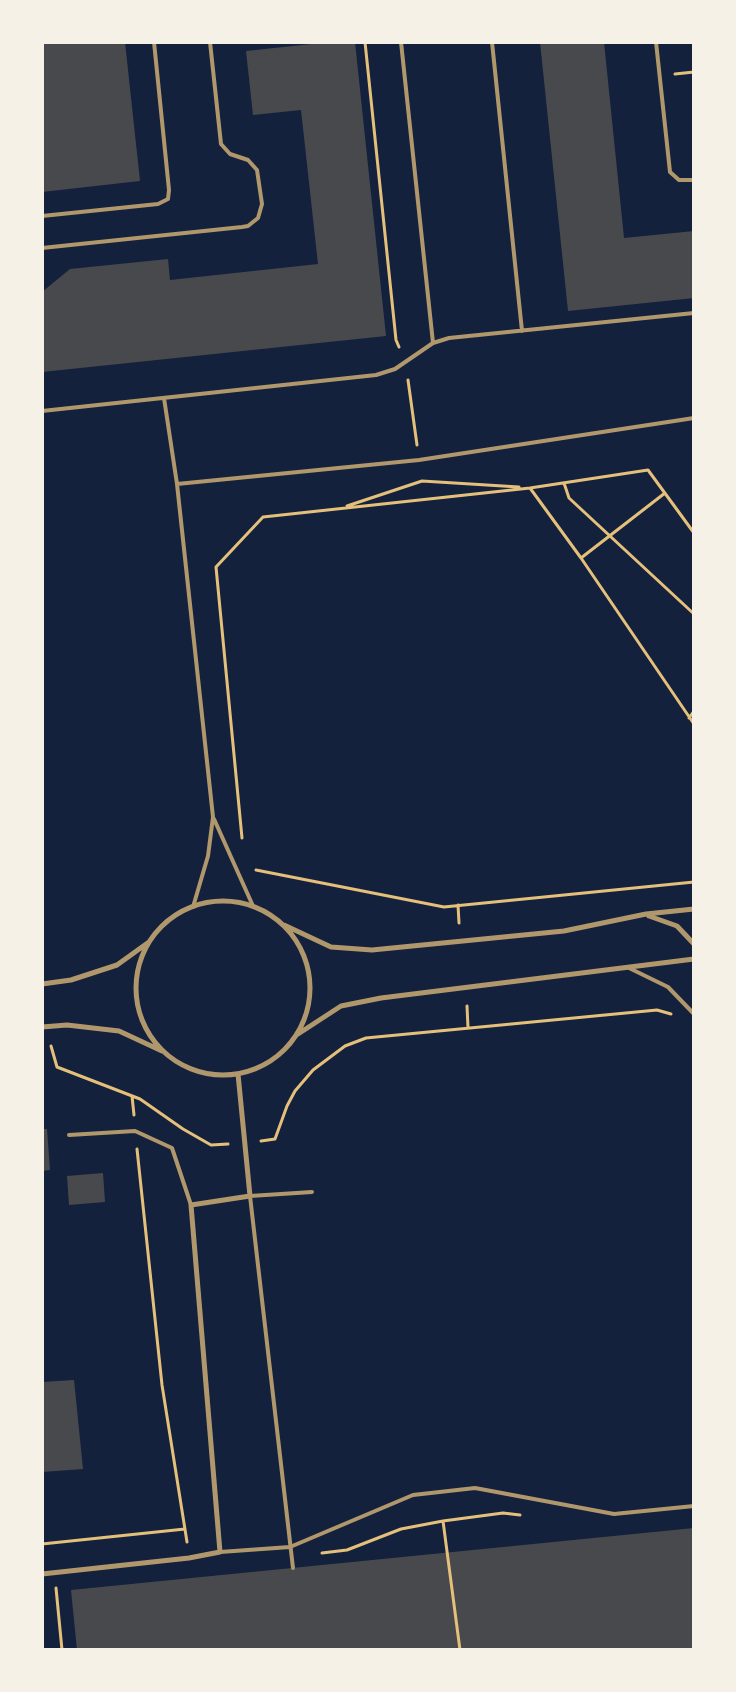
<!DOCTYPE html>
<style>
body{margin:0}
#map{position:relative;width:736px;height:1692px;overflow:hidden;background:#14213d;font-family:Roboto,sans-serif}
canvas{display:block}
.frame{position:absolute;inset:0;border:44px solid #f6f1e7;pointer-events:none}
</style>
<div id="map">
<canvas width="736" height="1692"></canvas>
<div class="frame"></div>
</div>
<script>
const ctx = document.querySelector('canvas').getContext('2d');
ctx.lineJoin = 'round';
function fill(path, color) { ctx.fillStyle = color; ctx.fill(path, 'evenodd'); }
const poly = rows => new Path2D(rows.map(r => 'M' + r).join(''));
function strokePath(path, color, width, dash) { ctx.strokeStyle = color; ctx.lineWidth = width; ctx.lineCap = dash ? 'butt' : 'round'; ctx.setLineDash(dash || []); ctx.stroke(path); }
const building = poly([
 [42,42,125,42,140,181,42,192],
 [330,42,355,42,386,336,42,372,42,292,70,269,168,259,170,280,318,264,301,110,253,115,246,51],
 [540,42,604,42,624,238,694,231,694,298,568,311],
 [42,1129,47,1129,50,1170,42,1171],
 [103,1173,105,1202,69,1205,67,1176],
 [74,1380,83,1469,42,1472,42,1382],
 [694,1528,694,1650,77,1650,71,1590]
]);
const path = poly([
 [365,42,396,340,399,347],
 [675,74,694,72],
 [408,380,417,445],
 [564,483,569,498,694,614],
 [530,488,581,558,694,724],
 [347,506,422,481,519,487],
 [581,558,665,493],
 [689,718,694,711],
 [242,838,216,567,263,517,530,488,648,470,694,533],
 [256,870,444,907,694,882],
 [458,905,459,923],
 [467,1006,468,1028],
 [51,1046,57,1067,140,1099,183,1129,211,1145,228,1144],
 [132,1096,134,1115],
 [261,1141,275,1139,287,1106,295,1091,313,1070,345,1046,366,1038,657,1010,671,1014],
 [137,1149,162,1385,187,1542],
 [443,1521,460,1650],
 [42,1544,185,1529],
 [322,1553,347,1550,401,1529,443,1521,503,1513,520,1515],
 [56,1588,62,1650]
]);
const service = poly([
 [401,42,433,343],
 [492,42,522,331],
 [656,42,670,172,679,180,694,180],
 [42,216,158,204,168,199,169,190,154,42],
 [42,248,242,227,248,226,258,218,262,204,257,170,248,160,230,154,221,144,210,42],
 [164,398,177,484,213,817,208,856,193,907],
 [42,411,376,375,395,369,433,343,449,338,694,313],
 [177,484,419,460,694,418],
 [214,819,253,906],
 [627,967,668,987,694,1014],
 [69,1135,135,1131,172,1148,191,1205],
 [220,1552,290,1547,413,1495,475,1488,614,1514,694,1506],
 [293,1568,250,1196,312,1192]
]);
const minor = poly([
 '136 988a87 87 0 1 1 174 0a87 87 0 1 1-174 0Z',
 [649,916,677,926,694,944],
 [284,925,331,947,372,950,564,931,646,914,694,909],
 [42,984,71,980,117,965,149,942],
 [42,1027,67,1025,119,1031,162,1051],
 [298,1034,341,1006,381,998,694,959],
 [42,1574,189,1558,220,1552,191,1205,250,1196,238,1074]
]);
fill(building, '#48494c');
strokePath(path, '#e5c07b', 3);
strokePath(service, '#b1986c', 4);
strokePath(minor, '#b1986c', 5);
</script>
